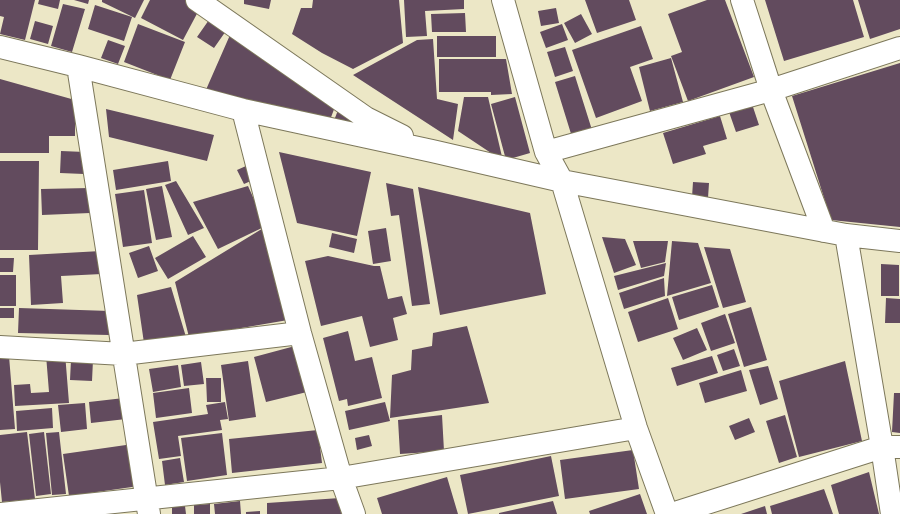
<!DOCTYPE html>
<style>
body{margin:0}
canvas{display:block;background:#ece7c6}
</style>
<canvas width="900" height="514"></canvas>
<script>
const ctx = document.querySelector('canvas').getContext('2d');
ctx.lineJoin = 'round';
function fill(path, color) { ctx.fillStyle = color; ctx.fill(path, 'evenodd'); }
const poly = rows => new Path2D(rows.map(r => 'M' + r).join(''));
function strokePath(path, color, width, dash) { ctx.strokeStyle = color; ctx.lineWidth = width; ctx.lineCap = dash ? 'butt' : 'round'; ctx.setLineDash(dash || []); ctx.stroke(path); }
const building = poly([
 [0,0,35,0,25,40,0,34,4,17,0,16],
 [39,0,60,0,58,9,38,4],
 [74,0,89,0,88,4],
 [102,0,144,0,135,18,102,2],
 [150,0,185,0,200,8,183,40,141,18],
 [244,0,271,0,269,9,244,4],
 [313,0,399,0,403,43,353,69,322,53,292,34,301,8,312,8],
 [404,0,464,0,464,9,425,11,427,36,406,37],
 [585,0,629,0,636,20,597,33],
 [707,0,725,0,754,77,688,101,671,56,682,52,668,14],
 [765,0,853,0,864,37,784,61],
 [858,0,900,0,900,29,870,39],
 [63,4,85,9,72,52,51,46],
 [95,5,132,17,124,41,88,29],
 [556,8,559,23,541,26,538,11],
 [465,13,466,32,432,32,431,14],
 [581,14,592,34,575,43,564,23],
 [211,17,228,28,214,48,197,37],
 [35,21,53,26,48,44,30,39],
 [138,24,185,42,170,80,124,62],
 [562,24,568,40,546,48,540,32],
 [641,26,653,59,630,67,642,101,596,118,572,50],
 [230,35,336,104,330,120,205,92],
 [437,36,496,36,496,57,437,57],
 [433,39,437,99,458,104,453,140,353,75,417,40],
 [108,40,125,46,118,64,101,58],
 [565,47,573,71,555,77,547,52],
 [671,58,683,102,650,111,639,67],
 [439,59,506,59,512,94,491,95,491,92,439,92],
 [900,63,900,227,831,220,792,96],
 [575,76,592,130,572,137,555,82],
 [0,79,75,100,75,136,49,136,49,153,0,153],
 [464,97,488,97,503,161,458,131],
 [515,97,530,153,506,160,491,104],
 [752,104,759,125,736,132,729,112],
 [340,105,353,111,346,128,333,123],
 [106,109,214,135,207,161,109,137],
 [720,116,727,139,703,146,706,154,673,164,663,133],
 [61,151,85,152,84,174,60,173],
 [279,152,371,172,357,236,297,223],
 [0,161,39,161,38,250,0,250],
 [168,161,171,181,116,190,113,170],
 [246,166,253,180,244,184,237,170],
 [176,181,204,228,188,235,165,185],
 [693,182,709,183,708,198,692,197],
 [386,183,413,189,430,304,412,306,399,215,391,216],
 [162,186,172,237,156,240,146,189],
 [248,186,266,226,218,249,193,202],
 [418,187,530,213,546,294,440,315],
 [90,188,90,213,42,215,41,189],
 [144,190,152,243,123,247,115,194],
 [265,227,288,320,189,337,175,282],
 [386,228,391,261,373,264,368,231],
 [332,233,357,239,354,253,329,247],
 [193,236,206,257,168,279,155,258],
 [602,237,625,239,636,265,614,273],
 [633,241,668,241,665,262,641,268],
 [672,241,698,243,711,283,667,296],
 [149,246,158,271,138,278,129,253],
 [704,247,730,249,746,302,723,308],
 [101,251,102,274,61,276,63,303,31,305,29,255],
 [328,256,374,266,380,266,388,299,402,296,407,314,393,318,398,340,370,347,362,316,321,326,305,261],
 [0,258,14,258,13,272,0,272],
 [666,263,664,276,618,290,614,276],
 [881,264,899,265,899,296,881,296],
 [0,275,16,275,16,306,0,306],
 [664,278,665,296,624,309,619,293],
 [712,285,719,307,679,320,672,297],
 [171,287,186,337,144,343,137,295],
 [668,298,678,329,638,342,628,312],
 [886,298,900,299,900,323,885,323],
 [751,307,767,360,744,367,728,314],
 [0,308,14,308,14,318,0,318],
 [19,308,110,311,109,335,18,333],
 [725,314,735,343,711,351,701,323],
 [467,326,489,403,390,418,392,375,411,370,412,350,432,346,433,333],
 [697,328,707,350,683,360,673,338],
 [348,331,355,361,372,357,382,398,348,406,347,399,339,401,323,338],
 [295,346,307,392,266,402,254,357],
 [734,349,740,366,723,371,717,355],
 [65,353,69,403,15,406,14,385,30,384,31,393,49,392,46,355],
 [0,356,9,356,15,429,0,430],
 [712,356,718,373,677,386,671,368],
 [71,360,93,360,92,381,70,380],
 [248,361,256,417,229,421,221,365],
 [845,361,862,441,799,457,779,381],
 [201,362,204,384,184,386,181,365],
 [178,365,181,387,153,392,149,369],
 [768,366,778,399,760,405,749,370],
 [741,370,747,391,705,403,699,383],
 [206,378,221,378,221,402,207,402],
 [189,388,192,413,156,418,153,393],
 [894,393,900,393,900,433,892,432],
 [124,398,126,419,91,423,89,402],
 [225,402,228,419,220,420,222,430,178,436,181,456,159,459,153,422,208,414,206,405],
 [385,402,390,421,349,430,345,411],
 [85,403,87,429,61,432,58,405],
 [52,408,53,428,17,431,16,411],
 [442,415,444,451,400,454,398,420],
 [785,415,797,457,779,463,766,421],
 [749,418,755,432,735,440,729,426],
 [318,430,322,463,232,473,229,439],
 [27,432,35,499,2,502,0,482,0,435],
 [44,432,51,494,36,496,29,434],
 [59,432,66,494,52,495,46,433],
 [222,433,227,475,187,481,181,438],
 [369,435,372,446,357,450,355,438],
 [133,444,139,486,69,496,63,454],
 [633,450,639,489,565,499,560,460],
 [551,456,559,496,468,514,460,475],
 [180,458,184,482,165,485,162,461],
 [869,472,879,514,839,514,831,485],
 [447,477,458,514,382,514,377,498],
 [824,489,833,514,772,514,770,506],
 [640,494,647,514,590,514,589,511],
 [340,498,341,514,267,514,267,503],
 [240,501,241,514,215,514,214,504],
 [553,501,557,514,499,514,499,513],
 [210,504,210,514,194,514,194,505],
 [185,506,186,514,172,514,172,507],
 [765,506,767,514,741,514],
 [260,511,260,514,246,514,246,512]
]);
const street = poly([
 [197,0,366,118,402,136],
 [503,0,546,152,562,181,636,428,667,514],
 [742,0,771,90,824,231],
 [0,47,78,66,243,110,432,151,562,181,846,235,900,241],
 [78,66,149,514],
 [243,110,300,333,341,478,354,514],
 [546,152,771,90,900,48],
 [846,235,882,447,892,514],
 [0,347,123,354,300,333],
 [1,514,341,478,636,428],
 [672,514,882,447,900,447]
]);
fill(building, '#624b5e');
strokePath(street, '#7d785b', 24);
strokePath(street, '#fff', 22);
</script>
